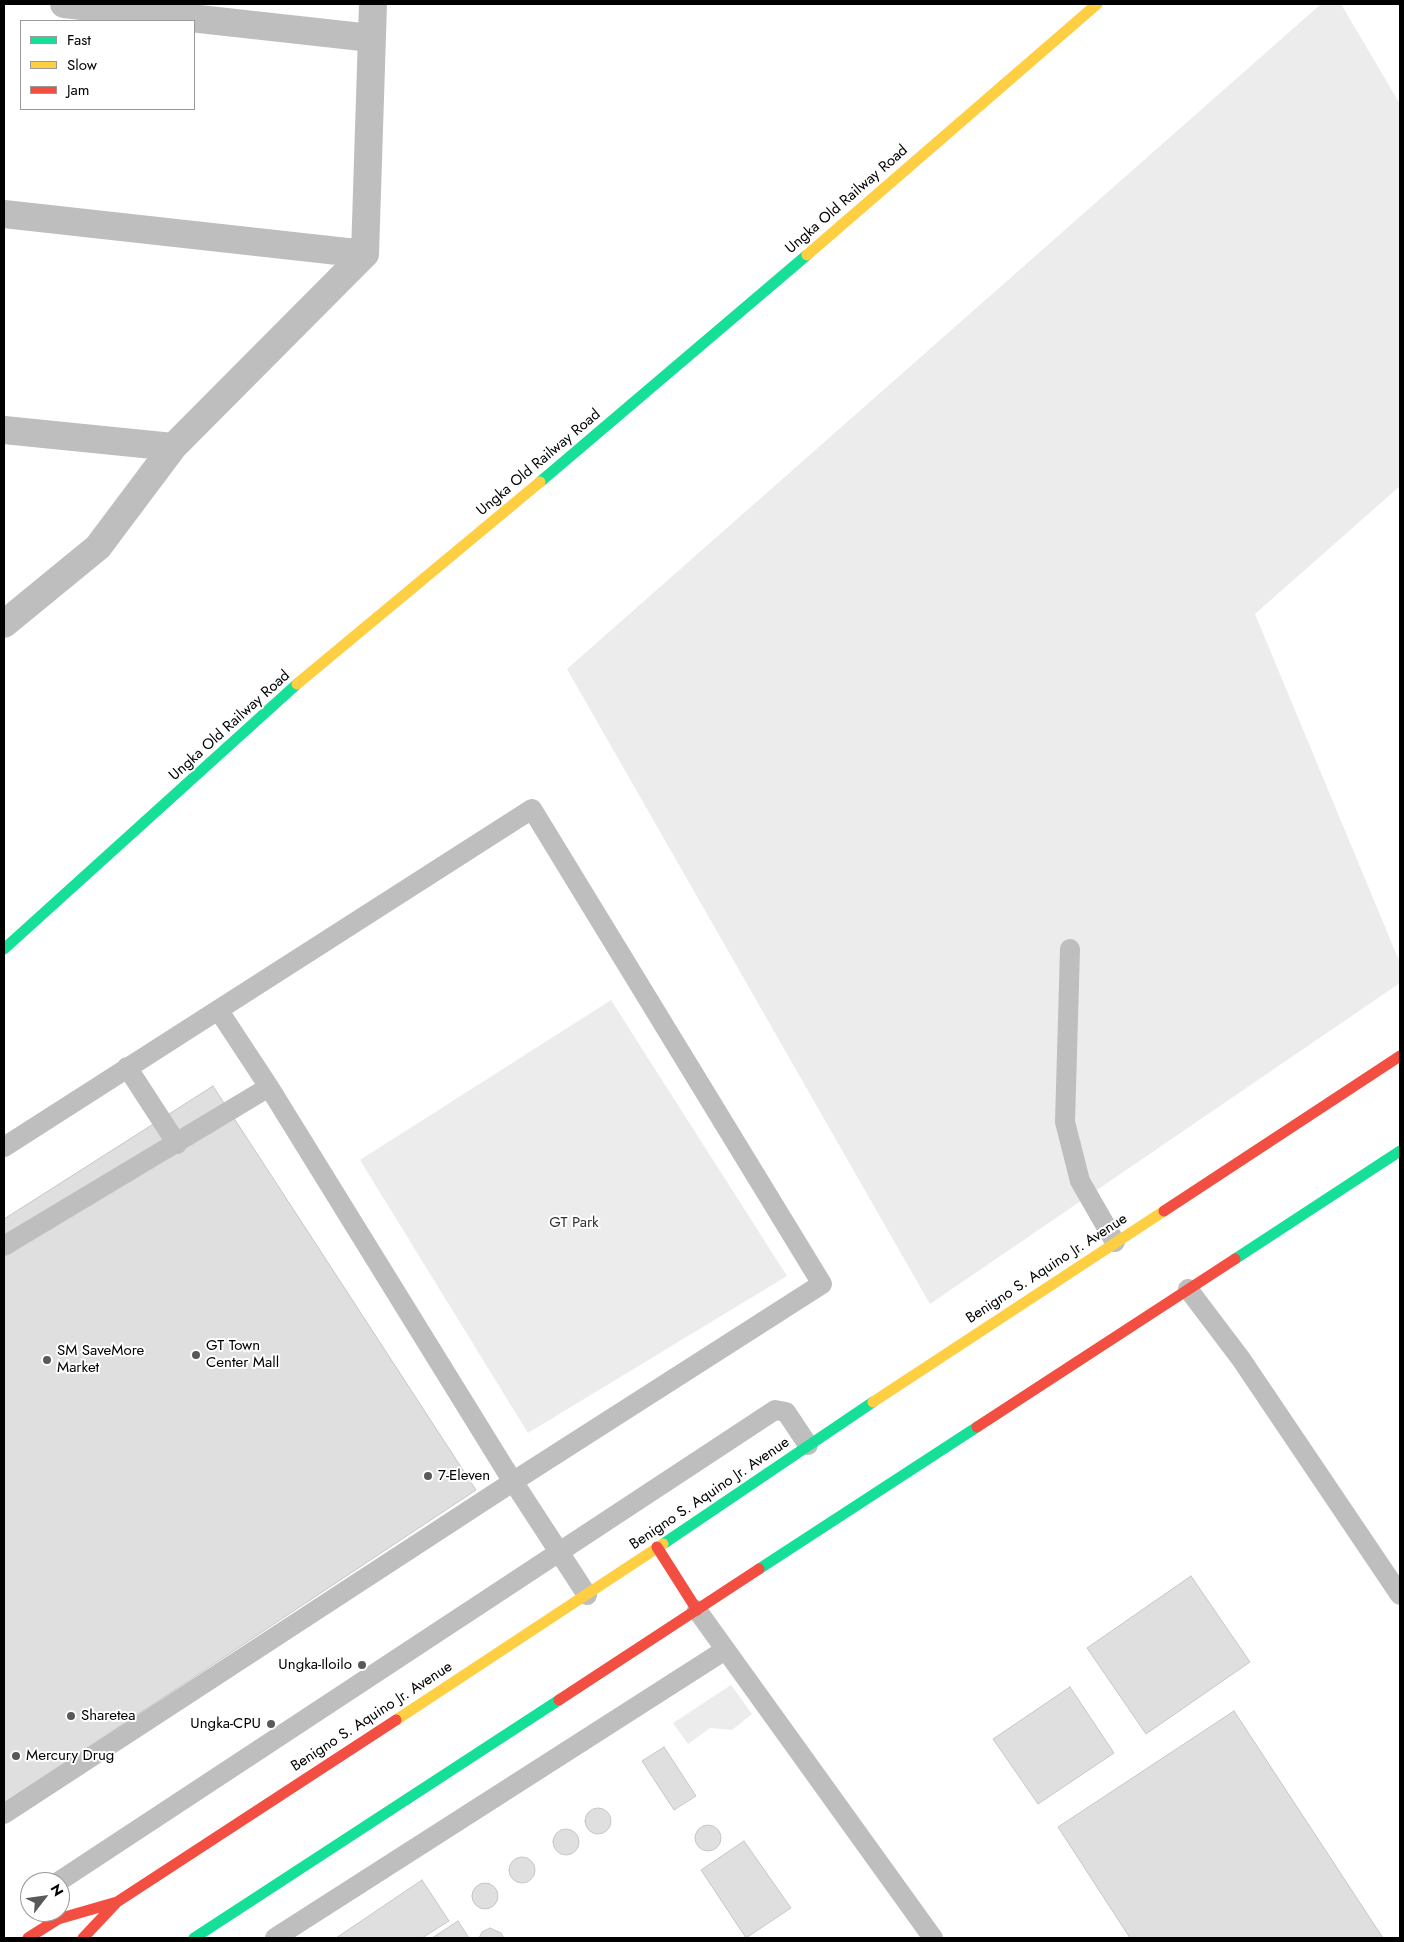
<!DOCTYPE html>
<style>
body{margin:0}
#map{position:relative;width:1404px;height:1942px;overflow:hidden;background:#fff;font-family:Jost,sans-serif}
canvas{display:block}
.frame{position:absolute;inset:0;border:5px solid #000;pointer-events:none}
.legend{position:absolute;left:20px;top:20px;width:175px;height:90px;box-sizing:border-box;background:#fff;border:1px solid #999;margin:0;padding:6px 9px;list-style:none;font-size:15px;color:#000}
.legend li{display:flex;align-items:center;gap:10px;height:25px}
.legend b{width:25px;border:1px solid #999}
.north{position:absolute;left:20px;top:1872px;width:50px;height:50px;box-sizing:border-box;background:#fff;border:1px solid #999;border-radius:50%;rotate:60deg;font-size:14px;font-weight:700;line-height:20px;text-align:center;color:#000}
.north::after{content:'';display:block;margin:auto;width:18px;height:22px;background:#595959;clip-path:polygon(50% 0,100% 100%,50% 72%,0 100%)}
</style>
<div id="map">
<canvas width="1404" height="1942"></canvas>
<div class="frame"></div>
<ul class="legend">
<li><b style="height:6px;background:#16e098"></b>Fast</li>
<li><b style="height:6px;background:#ffcf43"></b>Slow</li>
<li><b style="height:6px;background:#f24e42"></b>Jam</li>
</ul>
<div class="north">N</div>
</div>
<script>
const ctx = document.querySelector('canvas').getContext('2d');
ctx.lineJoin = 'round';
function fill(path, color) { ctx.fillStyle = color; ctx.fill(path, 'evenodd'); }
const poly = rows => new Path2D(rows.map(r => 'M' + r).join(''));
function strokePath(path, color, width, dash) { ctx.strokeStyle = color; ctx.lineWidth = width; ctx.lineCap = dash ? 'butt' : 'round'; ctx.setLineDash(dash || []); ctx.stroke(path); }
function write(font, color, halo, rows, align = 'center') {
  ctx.font = font + ' Jost,sans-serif'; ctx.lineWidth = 4; ctx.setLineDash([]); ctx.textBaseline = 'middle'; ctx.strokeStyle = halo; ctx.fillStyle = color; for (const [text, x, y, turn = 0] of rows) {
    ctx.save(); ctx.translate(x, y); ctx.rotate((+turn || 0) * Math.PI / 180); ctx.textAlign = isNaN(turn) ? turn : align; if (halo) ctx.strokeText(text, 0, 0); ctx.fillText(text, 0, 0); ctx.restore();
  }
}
const green = poly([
 [1321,4,1341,4,1400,104,1400,486,1255,614,1400,963,1400,983,930,1304,567,669],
 [611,1000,787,1276,528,1433,360,1160],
 [731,1685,752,1714,732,1730,710,1728,688,1744,673,1723]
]);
const building = poly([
 [213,1086,476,1490,4,1803,4,1219,213,1086],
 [1191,1576,1250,1662,1146,1734,1087,1648,1191,1576],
 [1070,1687,1114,1753,1038,1804,993,1739,1070,1687],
 [1234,1711,1383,1938,1130,1938,1058,1827,1234,1711],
 [664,1747,696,1796,674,1810,642,1761,664,1747],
 '585 1821a13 13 0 1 1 26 0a13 13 0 1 1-26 0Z',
 '695 1838a13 13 0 1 1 26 0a13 13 0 1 1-26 0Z',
 '553 1842a13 13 0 1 1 26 0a13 13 0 1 1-26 0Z',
 [744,1841,791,1908,746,1938,701,1870,744,1841],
 '509 1870a13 13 0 1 1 26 0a13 13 0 1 1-26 0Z',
 [422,1880,449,1921,422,1938,336,1938,422,1880],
 '472 1896a13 13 0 1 1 26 0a13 13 0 1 1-26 0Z',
 [458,1921,469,1938,432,1938,458,1921],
 [490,1928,501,1933,504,1938,479,1938,482,1932,490,1928]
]);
const lane = poly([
 [1070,949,1065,1122,1080,1181,1115,1242],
 [219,1011,269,1087,505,1469,587,1595],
 [127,1067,177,1144],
 [4,1147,532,809,822,1284,514,1481,4,1814],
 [4,1246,269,1087],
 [1188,1289,1241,1359,1400,1595],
 [697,1610,933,1938],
 [58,1882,775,1410,786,1412,808,1445],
 [275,1938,725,1650]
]);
const street = poly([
 [64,4,371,38],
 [4,214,365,254],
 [4,430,173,447],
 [4,624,98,547,173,447,365,254,373,4]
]);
const fast = poly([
 [540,482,807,255],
 [4,949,297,684],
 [1235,1259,1400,1151],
 [663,1544,873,1402],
 [759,1569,977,1427],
 [194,1938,559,1700]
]);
const slow = poly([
 [807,255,1097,4],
 [297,684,540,482],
 [873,1402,1164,1211],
 [396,1720,663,1544]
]);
const jam = poly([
 [1164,1211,1400,1056],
 [977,1427,1235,1259],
 [657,1547,697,1610],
 [559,1700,759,1569],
 [28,1938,58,1919,117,1902,396,1720],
 [83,1938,116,1903]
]);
const markers = [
 [196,1355,5,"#595959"],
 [47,1360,5,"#595959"],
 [428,1476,5,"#595959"],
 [362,1665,5,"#595959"],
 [71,1716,5,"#595959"],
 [271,1724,5,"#595959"],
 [16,1756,5,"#595959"]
];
const streetNames = [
 ["Ungka Old Railway Road",847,200,-41],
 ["Ungka Old Railway Road",539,463,-40],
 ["Ungka Old Railway Road",230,726,-42],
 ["Benigno S. Aquino Jr. Avenue",1047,1269,-33],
 ["Benigno S. Aquino Jr. Avenue",710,1494,-34],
 ["Benigno S. Aquino Jr. Avenue",372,1717,-33]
];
const parkNames = [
 ["GT Park",574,1223]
];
const poiNames = [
 ["GT Town",206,1346],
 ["Center Mall",206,1363],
 ["SM SaveMore",57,1351],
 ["Market",57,1368],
 ["7-Eleven",438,1476],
 ["Ungka-Iloilo",352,1665,"right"],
 ["Sharetea",81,1716],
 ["Ungka-CPU",261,1724,"right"],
 ["Mercury Drug",26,1756]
];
fill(green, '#ececec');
fill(building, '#dfdfdf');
strokePath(building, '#c7c7c7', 1);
strokePath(lane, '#bebebe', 20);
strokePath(street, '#bebebe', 28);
strokePath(fast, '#16e098', 11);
strokePath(slow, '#ffcf43', 11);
strokePath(jam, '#f24e42', 11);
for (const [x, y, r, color] of markers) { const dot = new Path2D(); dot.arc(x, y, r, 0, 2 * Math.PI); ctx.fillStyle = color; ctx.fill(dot); strokePath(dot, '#fff', 2); }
write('15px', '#000', '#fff', streetNames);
write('15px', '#333', '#fff', parkNames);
write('15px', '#000', '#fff', poiNames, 'left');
</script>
